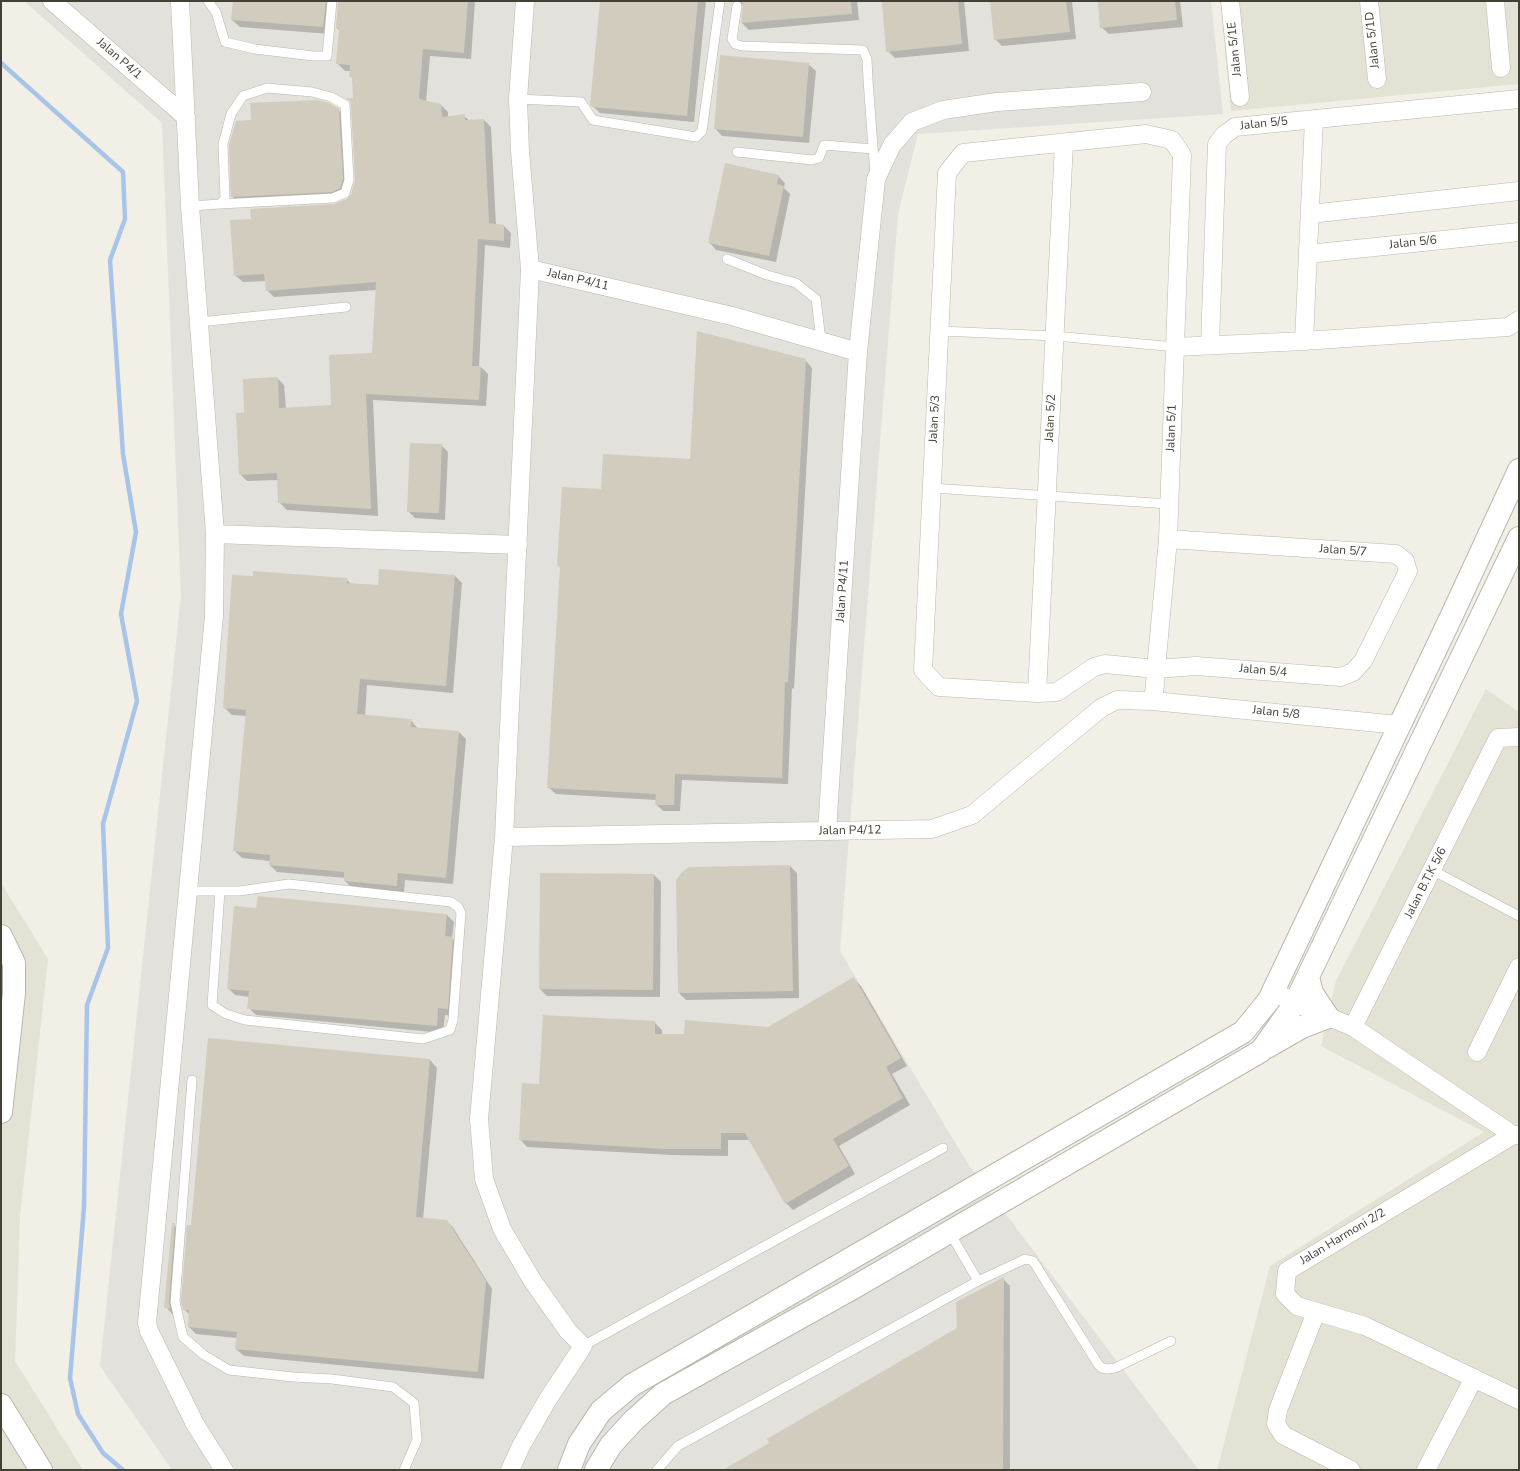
<!DOCTYPE html>
<style>
body{margin:0}
#map{position:relative;width:1520px;height:1471px;overflow:hidden;background:#f1efe6;font-family:"Nunito Sans",sans-serif}
canvas{display:block}
.frame{position:absolute;inset:0;border:2px solid #434036;pointer-events:none}
</style>
<div id="map">
<canvas width="1520" height="1471"></canvas>
<div class="frame"></div>
</div>
<script>
const ctx = document.querySelector('canvas').getContext('2d');
ctx.lineJoin = 'round';
function fill(path, color) { ctx.fillStyle = color; ctx.fill(path, 'evenodd'); }
const poly = rows => new Path2D(rows.map(r => 'M' + r).join(''));
function strokePath(path, color, width, dash) { ctx.strokeStyle = color; ctx.lineWidth = width; ctx.lineCap = dash ? 'butt' : 'round'; ctx.setLineDash(dash || []); ctx.stroke(path); }
function write(font, color, halo, rows, align = 'center') {
  ctx.font = font + ' "Nunito Sans",sans-serif'; ctx.lineWidth = 5; ctx.setLineDash([]); ctx.textBaseline = 'middle'; ctx.strokeStyle = halo; ctx.fillStyle = color; for (const [text, x, y, turn = 0] of rows) {
    ctx.save(); ctx.translate(x, y); ctx.rotate((+turn || 0) * Math.PI / 180); ctx.textAlign = isNaN(turn) ? turn : align; if (halo) ctx.strokeText(text, 0, 0); ctx.fillText(text, 0, 0); ctx.restore();
  }
}
const residential = poly([
 [1220,1,1519,1,1519,84,1231,111],
 [1486,689,1519,712,1519,1470,1217,1470,1270,1266,1484,1132,1321,1046,1336,981],
 [1,883,48,959,20,1216,15,1361,83,1470,1,1470]
]);
const industrial = poly([
 [24,1,1211,1,1223,114,918,134,898,214,840,951,968,1164,1199,1470,172,1470,100,1366,181,595,162,123]
]);
const shadow = poly([
 [234,1,475,1,471,59,430,56,426,102,441,105,448,112,448,117,464,116,470,121,484,120,491,127,496,225,504,226,511,233,510,248,485,245,479,367,481,367,488,374,486,406,373,400,378,516,287,510,279,502,278,480,247,481,240,474,246,414,277,378,284,385,286,409,332,407,374,354,377,290,274,297,267,290,266,281,243,282,235,275,252,220,334,205,348,200,352,195,356,180,353,79,350,76,351,71,345,71,338,64,340,31,337,28,339,2,336,2,330,34,240,27,232,20],
 [602,1,706,1,694,122,600,113,593,106],
 [738,1,857,1,859,20,749,30,742,23,744,7],
 [883,1,964,1,969,51,895,58,888,51],
 [991,1,1072,1,1076,39,1002,46,995,39],
 [1099,1,1180,1,1183,27,1109,34,1101,27],
 [808,64,816,71,809,143,722,136,715,128],
 [338,110,346,117,347,195,240,204,232,196,252,121],
 [778,176,785,183,784,188,790,194,776,262,716,250,709,242],
 [805,360,812,368,794,689,792,688,788,784,682,780,680,811,663,811,656,804,656,800,556,794,548,787,561,568,558,565,602,490,692,460],
 [441,445,448,452,445,520,415,518,408,511],
 [455,576,462,583,453,693,367,685,365,716,411,720,418,729,459,732,466,739,453,884,405,880,404,892,352,888,345,881,345,878,277,872,270,865,270,861,242,858,235,851,247,716,232,715,225,708,346,579,352,585,379,586],
 [790,866,797,873,799,998,686,1000,679,993],
 [654,875,661,882,660,997,547,996,540,989],
 [447,915,454,922,452,938,460,945,454,1016,445,1015,443,1033,256,1015,249,1008,250,997,235,995,228,988],
 [854,979,861,986,907,1066,892,1074,910,1105,839,1146,855,1174,793,1210,786,1203,750,1140,728,1140,728,1156,672,1155,527,1147,520,1139,540,1085,655,1023,662,1030,662,1035,685,1035,769,1028],
 [430,1060,437,1068,423,1219,447,1221,454,1229,492,1289,484,1379,244,1356,236,1349,237,1338,196,1334,189,1327,190,1315,184,1309,192,1226],
 [174,1225,181,1232,176,1315,173,1315,166,1307],
 [1003,1279,1010,1286,1010,1470,726,1470,958,1329]
]);
const stream = poly([
 [1,63,123,172,125,219,110,260,123,454,136,532,121,614,137,701,103,824,108,948,87,1005,84,1207,70,1378,78,1414,103,1453,123,1470]
]);
const building = poly([
 [233,1,326,1,323,27,231,20],
 [338,1,468,1,464,53,423,49,419,99,441,104,442,117,465,114,465,120,484,119,489,223,504,225,504,241,478,239,472,366,481,366,479,400,366,394,371,509,278,503,277,473,239,475,236,413,244,413,243,379,278,377,279,408,331,405,329,355,372,353,376,282,266,291,264,274,234,276,230,220,251,219,250,209,334,204,347,199,351,195,355,180,351,105,350,101,346,98,353,98,352,77,349,77,350,65,336,64,339,28,336,28],
 [600,1,698,1,687,116,592,107,590,105],
 [741,1,851,1,852,14,741,23,743,6],
 [882,1,958,1,962,44,886,52],
 [990,1,1066,1,1070,32,994,40],
 [1098,1,1175,1,1177,20,1100,28],
 [720,55,809,63,803,137,714,129],
 [317,100,329,103,339,109,343,179,340,188,332,192,231,197,229,145,236,121,251,120,250,103],
 [725,163,779,175,777,184,784,186,769,256,708,243],
 [697,331,806,359,788,682,785,682,782,778,675,774,674,805,655,805,656,794,547,788,560,566,557,566,562,487,601,489,603,454,690,459],
 [410,443,442,444,439,513,407,512],
 [379,569,455,575,446,686,360,679,357,714,412,719,411,727,459,731,446,878,398,873,397,886,344,881,344,872,269,865,270,855,233,851,246,710,223,708,232,575,253,576,253,571,347,578,347,583,378,585],
 [790,865,793,991,678,993,676,881,681,873,689,867],
 [540,873,654,874,653,990,539,989],
 [258,896,447,914,445,936,453,937,448,1009,438,1008,437,1026,247,1009,249,991,227,989,234,906,256,908],
 [854,977,901,1058,886,1067,903,1098,833,1139,849,1166,785,1204,745,1133,721,1133,721,1149,664,1149,519,1140,522,1083,539,1084,543,1015,655,1021,655,1034,684,1034,685,1020,768,1027],
 [208,1038,430,1059,416,1217,447,1220,486,1281,478,1372,235,1349,237,1332,188,1327,189,1310,183,1310,181,1302,187,1225,191,1225],
 [172,1223,175,1223,169,1302,170,1308,164,1308],
 [1004,1277,1003,1470,723,1470,769,1443,767,1439,957,1328,956,1302]
]);
const service = poly([
 [208,1,216,12,225,42,255,49,313,56,327,56,332,1],
 [737,6,732,39,735,44,742,46,863,50,867,59,868,80,875,174],
 [518,99,581,102,593,120,696,137,702,131,720,1],
 [737,152,812,160,819,158,824,145,873,149],
 [190,206,220,204,225,199,223,144,231,114,243,96,267,88,312,92,331,97,345,105,349,180,345,193,333,198,220,204],
 [727,259,767,275,796,283,816,299,821,340],
 [199,322,346,307],
 [940,331,1055,336,1176,347],
 [932,488,1169,504],
 [1432,870,1519,916],
 [188,891,239,891,289,884,451,902,458,907,461,913,453,1020,450,1030,423,1039,245,1020,226,1014,212,1005,220,891],
 [192,1080,175,1302,183,1337,204,1355,229,1370,293,1377,332,1379,393,1387,414,1403,417,1440,404,1470],
 [950,1233,978,1281,1025,1259,1033,1261,1098,1364,1102,1368,1107,1369,1115,1368,1171,1341],
 [583,1346,943,1148],
 [657,1470,678,1446,978,1281]
]);
const minor = poly([
 [52,1,186,117],
 [180,1,190,206,215,534,214,616,147,1323,149,1331,195,1424,224,1470],
 [1230,1,1240,97],
 [1369,1,1377,79],
 [1495,1,1501,68],
 [1310,214,1519,191],
 [1308,254,1519,232],
 [530,269,732,316,858,352],
 [1304,341,1314,119],
 [1210,345,1217,144,1224,135,1235,127,1519,99],
 [1176,347,1304,341,1508,327,1519,320],
 [215,534,518,545],
 [1037,693,1064,143],
 [1153,701,1155,685,1156,669,1168,539,1182,155,1172,140,1146,134,963,153,947,173,923,670,939,687,1037,693,1057,692,1094,667,1105,664,1156,669,1196,666,1341,677,1353,672,1363,661,1408,571,1405,561,1396,554,1168,539],
 [827,831,858,352,876,179,892,145,912,122,943,110,997,102,1142,92],
 [504,837,932,829,972,815,1101,708,1117,700,1153,701,1399,725],
 [1273,991,1295,1003,1353,1027,1513,1135,1519,1135],
 [1353,1027,1498,738,1519,737],
 [1477,1052,1519,967],
 [1513,1135,1287,1271,1285,1294,1297,1306,1365,1326,1519,1400],
 [1316,1312,1278,1410,1276,1424,1283,1435,1351,1470],
 [510,1470,521,1446,548,1399,583,1346,568,1331,532,1280,502,1229,484,1179,479,1119,504,837,530,269,520,151,518,99,525,1],
 [1426,1470,1474,1378]
]);
const tertiary = poly([
 [1,936,14,963,14,993,1,1112],
 [1267,1047,1302,1027,1328,1017,1312,993,1308,977],
 [1,1405,41,1470],
 [569,1470,579,1444,601,1411,632,1385,1243,1032,1269,1000,1452,615,1519,470],
 [596,1470,611,1445,633,1421,663,1394,853,1288,1261,1051,1295,1003,1301,991,1519,538]
]);
const streetNames = [
 ["Jalan 5/1D",1373,40,-96],
 ["Jalan 5/1E",1235,49,-96],
 ["Jalan P4/1",119,59,41],
 ["Jalan 5/5",1264,124,-6],
 ["Jalan 5/6",1413,243,-6],
 ["Jalan P4/11",578,280,13],
 ["Jalan 5/2",1051,418,-87],
 ["Jalan 5/3",935,419,-87],
 ["Jalan 5/1",1172,428,-88],
 ["Jalan 5/7",1343,551,4],
 ["Jalan P4/11",843,591,-86],
 ["Jalan 5/4",1263,671,5],
 ["Jalan 5/8",1276,713,6],
 ["Jalan P4/12",850,831,-1],
 ["Jalan B.T.K 5/6",1426,883,-63],
 ["Jalan Harmoni 2/2",1343,1237,-31]
];
fill(residential, '#e4e2d4');
fill(industrial, '#e3e1db');
fill(shadow, '#0003');
strokePath(stream, '#a8c4e8', 4.5);
fill(building, '#d1ccbd');
strokePath(service, '#bbb8aa', 10);
strokePath(minor, '#bbb8aa', 19);
strokePath(tertiary, '#bbb8aa', 24);
strokePath(service, '#fff', 9);
strokePath(minor, '#fff', 18);
strokePath(tertiary, '#fff', 22);
write('12px', '#434036', '#fff', streetNames);
</script>
